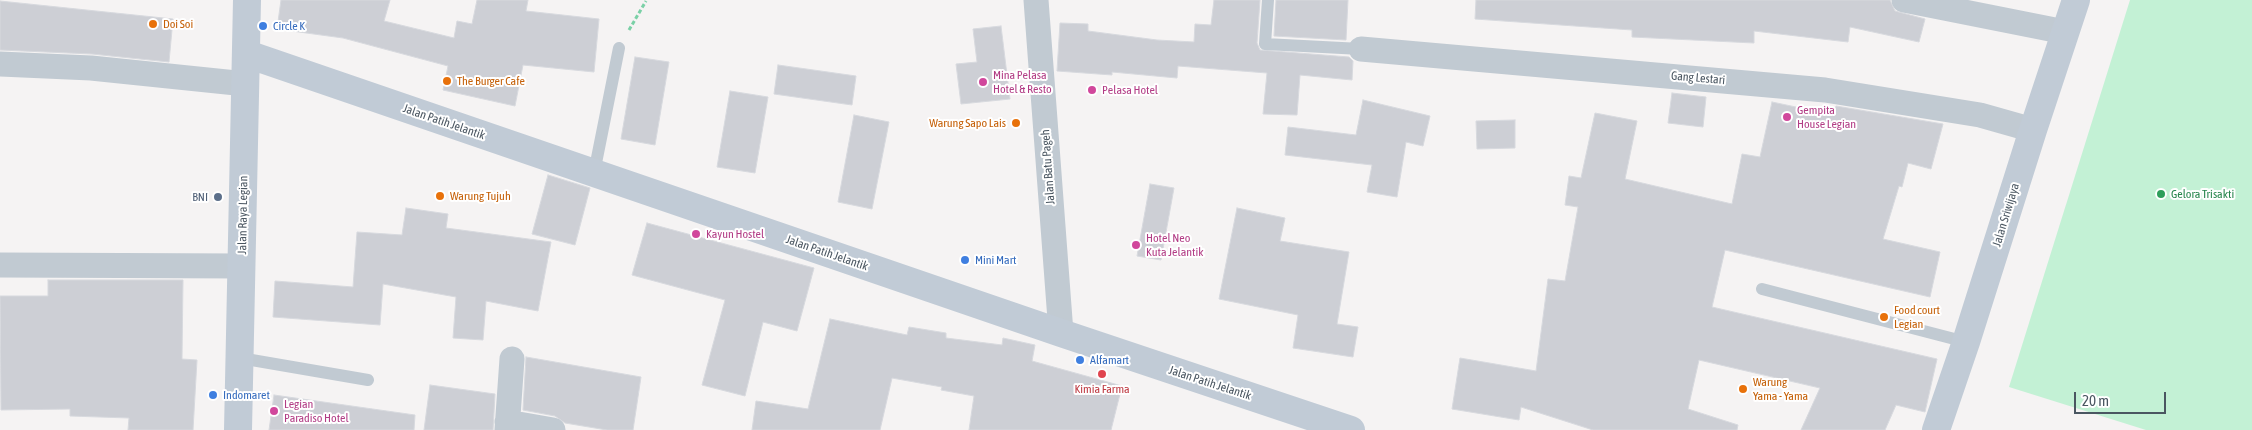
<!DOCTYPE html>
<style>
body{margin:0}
#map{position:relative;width:2252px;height:430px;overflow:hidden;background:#f5f3f3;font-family:"Asap Condensed",sans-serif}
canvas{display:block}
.scale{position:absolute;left:2074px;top:392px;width:92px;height:22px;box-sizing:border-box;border:2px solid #4a5661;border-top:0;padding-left:6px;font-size:15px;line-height:18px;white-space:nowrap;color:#4a5661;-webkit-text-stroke:4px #fff;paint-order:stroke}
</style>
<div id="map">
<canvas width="2252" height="430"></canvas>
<div class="scale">20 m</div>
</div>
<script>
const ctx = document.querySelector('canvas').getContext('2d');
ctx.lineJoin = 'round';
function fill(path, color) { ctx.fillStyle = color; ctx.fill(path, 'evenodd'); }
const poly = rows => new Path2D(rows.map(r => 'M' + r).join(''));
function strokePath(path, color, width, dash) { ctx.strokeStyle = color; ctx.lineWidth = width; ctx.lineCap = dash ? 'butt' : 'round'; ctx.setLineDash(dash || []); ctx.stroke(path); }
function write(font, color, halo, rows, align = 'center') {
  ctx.font = font + ' "Asap Condensed",sans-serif'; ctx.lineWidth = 4; ctx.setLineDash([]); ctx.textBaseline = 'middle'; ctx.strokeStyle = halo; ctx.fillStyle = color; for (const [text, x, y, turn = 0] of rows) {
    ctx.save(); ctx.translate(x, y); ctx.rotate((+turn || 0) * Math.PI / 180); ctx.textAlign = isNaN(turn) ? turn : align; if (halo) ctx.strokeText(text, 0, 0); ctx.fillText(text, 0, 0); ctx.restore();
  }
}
const green = poly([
 [2130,0,2252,0,2252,430,2146,430,2009,387]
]);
const building = poly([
 [281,0,390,0,384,21,454,38,457,21,472,24,477,0,528,0,526,11,599,19,594,72,523,65,515,106,443,90,448,66,343,38,277,29,281,0],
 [1214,0,1260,0,1257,43,1260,50,1349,57,1353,61,1352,80,1300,75,1297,115,1263,114,1267,73,1178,66,1177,78,1112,72,1112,75,1057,71,1060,23,1088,24,1088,31,1157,40,1194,42,1195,24,1211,25,1214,0],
 [1276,0,1348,0,1346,40,1274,36,1276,0],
 [1476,0,1890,0,1895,11,1925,19,1919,42,1850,27,1848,42,1754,31,1754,43,1632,37,1632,30,1475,19,1476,0],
 [0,1,173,19,169,62,92,54,0,50,0,1],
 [1001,26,1010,99,961,104,956,64,977,62,973,29,1001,26],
 [635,57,669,62,655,145,621,139,635,57],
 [778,65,856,76,852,105,774,94,778,65],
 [730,91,768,97,755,173,717,167,730,91],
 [1672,93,1706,97,1703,127,1668,123,1672,93],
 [1363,100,1430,116,1423,146,1406,142,1397,197,1367,192,1372,165,1285,155,1288,127,1356,135,1363,100],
 [1772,102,1834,115,1836,106,1943,124,1931,169,1908,163,1902,187,1899,186,1883,239,1940,252,1930,297,1725,250,1712,307,1937,359,1925,412,1896,405,1885,430,1801,430,1820,388,1699,360,1688,409,1738,425,1737,430,1593,430,1521,407,1519,420,1452,409,1460,358,1536,371,1548,279,1565,281,1578,207,1565,205,1569,176,1581,178,1595,113,1637,121,1625,179,1732,204,1742,154,1760,157,1772,102],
 [854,115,889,122,872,209,838,202,854,115],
 [1515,120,1515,148,1477,149,1476,121,1515,120],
 [548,175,590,188,575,245,532,234,548,175],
 [1150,184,1174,188,1161,260,1137,256,1150,184],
 [406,208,448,214,446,228,551,242,538,311,486,301,483,340,453,338,456,297,383,284,380,325,273,317,275,281,353,287,357,232,402,235,406,208],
 [1237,208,1285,218,1280,241,1349,252,1337,324,1358,327,1353,357,1293,348,1298,315,1219,299,1237,208],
 [647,223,814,268,797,331,763,322,745,396,702,385,725,300,632,275,647,223],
 [48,280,183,280,182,359,197,360,193,430,128,430,129,418,70,416,70,409,1,410,0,296,48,296,48,280],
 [830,319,907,335,909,327,946,333,946,338,1002,345,1003,338,1035,345,1032,361,1122,386,1111,430,969,430,974,396,941,390,942,387,892,378,880,430,752,430,756,401,808,409,830,319],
 [526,357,641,377,633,430,607,430,565,423,555,416,523,410,526,357],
 [430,385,495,394,493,430,424,430,430,385],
 [274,395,415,415,414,430,269,430,274,395]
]);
const path = poly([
 [629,30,646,1]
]);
const lane = poly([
 [1268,0,1265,44,1361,49],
 [594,173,619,48],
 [1762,289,1966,342],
 [240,358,368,380]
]);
const street = poly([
 [1036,0,1061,333],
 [1904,0,2065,32],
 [1361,49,1825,90,1980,115,2033,130],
 [0,64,91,68,246,84],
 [0,265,242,266],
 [507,422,553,430],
 [507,430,512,359]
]);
const secondary = poly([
 [247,54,1061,333,1351,430],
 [238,430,247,0],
 [1936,430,1966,342,2033,130,2076,0]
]);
const markers = [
 [153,24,5,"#e8710a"],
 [263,26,5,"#3f7fe0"],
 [447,81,5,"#e8710a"],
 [983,82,5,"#d1479c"],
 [1092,90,5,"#d1479c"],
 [1787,117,5,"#d1479c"],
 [1016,123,5,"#e8710a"],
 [2161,194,5,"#2e9e5b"],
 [440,196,5,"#e8710a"],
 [218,197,5,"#5c6f8a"],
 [696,234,5,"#d1479c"],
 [1136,245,5,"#d1479c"],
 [965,260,5,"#3f7fe0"],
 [1884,317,5,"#e8710a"],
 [1080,360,5,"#3f7fe0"],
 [1102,374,5,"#e0444e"],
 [1743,389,5,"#e8710a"],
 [213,395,5,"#3f7fe0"],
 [274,411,5,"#d1479c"]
];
const foodNames = [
 ["Doi Soi",163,24],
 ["The Burger Cafe",457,81],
 ["Warung Sapo Lais",1006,123,"right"],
 ["Warung Tujuh",450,196],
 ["Food court",1894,310],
 ["Legian",1894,324],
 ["Warung",1753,382],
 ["Yama - Yama",1753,396]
];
const shopNames = [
 ["Circle K",273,26],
 ["Mini Mart",975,260],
 ["Alfamart",1090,360],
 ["Indomaret",223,395]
];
const hotelNames = [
 ["Mina Pelasa",993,75],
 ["Hotel & Resto",993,89],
 ["Pelasa Hotel",1102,90],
 ["Gempita",1797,110],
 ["House Legian",1797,124],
 ["Kayun Hostel",706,234],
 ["Hotel Neo",1146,238],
 ["Kuta Jelantik",1146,252],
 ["Legian",284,404],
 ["Paradiso Hotel",284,418]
];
const streetNames = [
 ["Gang Lestari",1698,78,5],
 ["Jalan Patih Jelantik",444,122,19],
 ["Jalan Batu Pageh",1048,167,-94],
 ["Jalan Raya Legian",243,215,-89],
 ["Jalan Sriwijaya",2006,215,-73],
 ["Jalan Patih Jelantik",827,253,19],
 ["Jalan Patih Jelantik",1210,383,18]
];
const leisureNames = [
 ["Gelora Trisakti",2171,194]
];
const serviceNames = [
 ["BNI",208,197]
];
const healthNames = [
 ["Kimia Farma",1102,389]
];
fill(green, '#c3f1d5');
fill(building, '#cdcfd5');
strokePath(building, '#d7d9de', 1);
strokePath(path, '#7ad0a6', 3, [4, 2.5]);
strokePath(lane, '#c1cad2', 12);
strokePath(street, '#c1cad2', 25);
strokePath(secondary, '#c1cbd6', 28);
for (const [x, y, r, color] of markers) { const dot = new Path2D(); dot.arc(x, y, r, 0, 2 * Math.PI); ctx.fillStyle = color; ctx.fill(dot); strokePath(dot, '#fff', 2); }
write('12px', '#c56008', '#fff', foodNames, 'left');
write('12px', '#366cbe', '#fff', shopNames, 'left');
write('12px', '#b23c85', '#fff', hotelNames, 'left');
write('12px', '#4a5661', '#fff', streetNames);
write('12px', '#27864d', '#fff', leisureNames, 'left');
write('12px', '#4e5e75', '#fff', serviceNames, 'right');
write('12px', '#be3a42', '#fff', healthNames);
</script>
